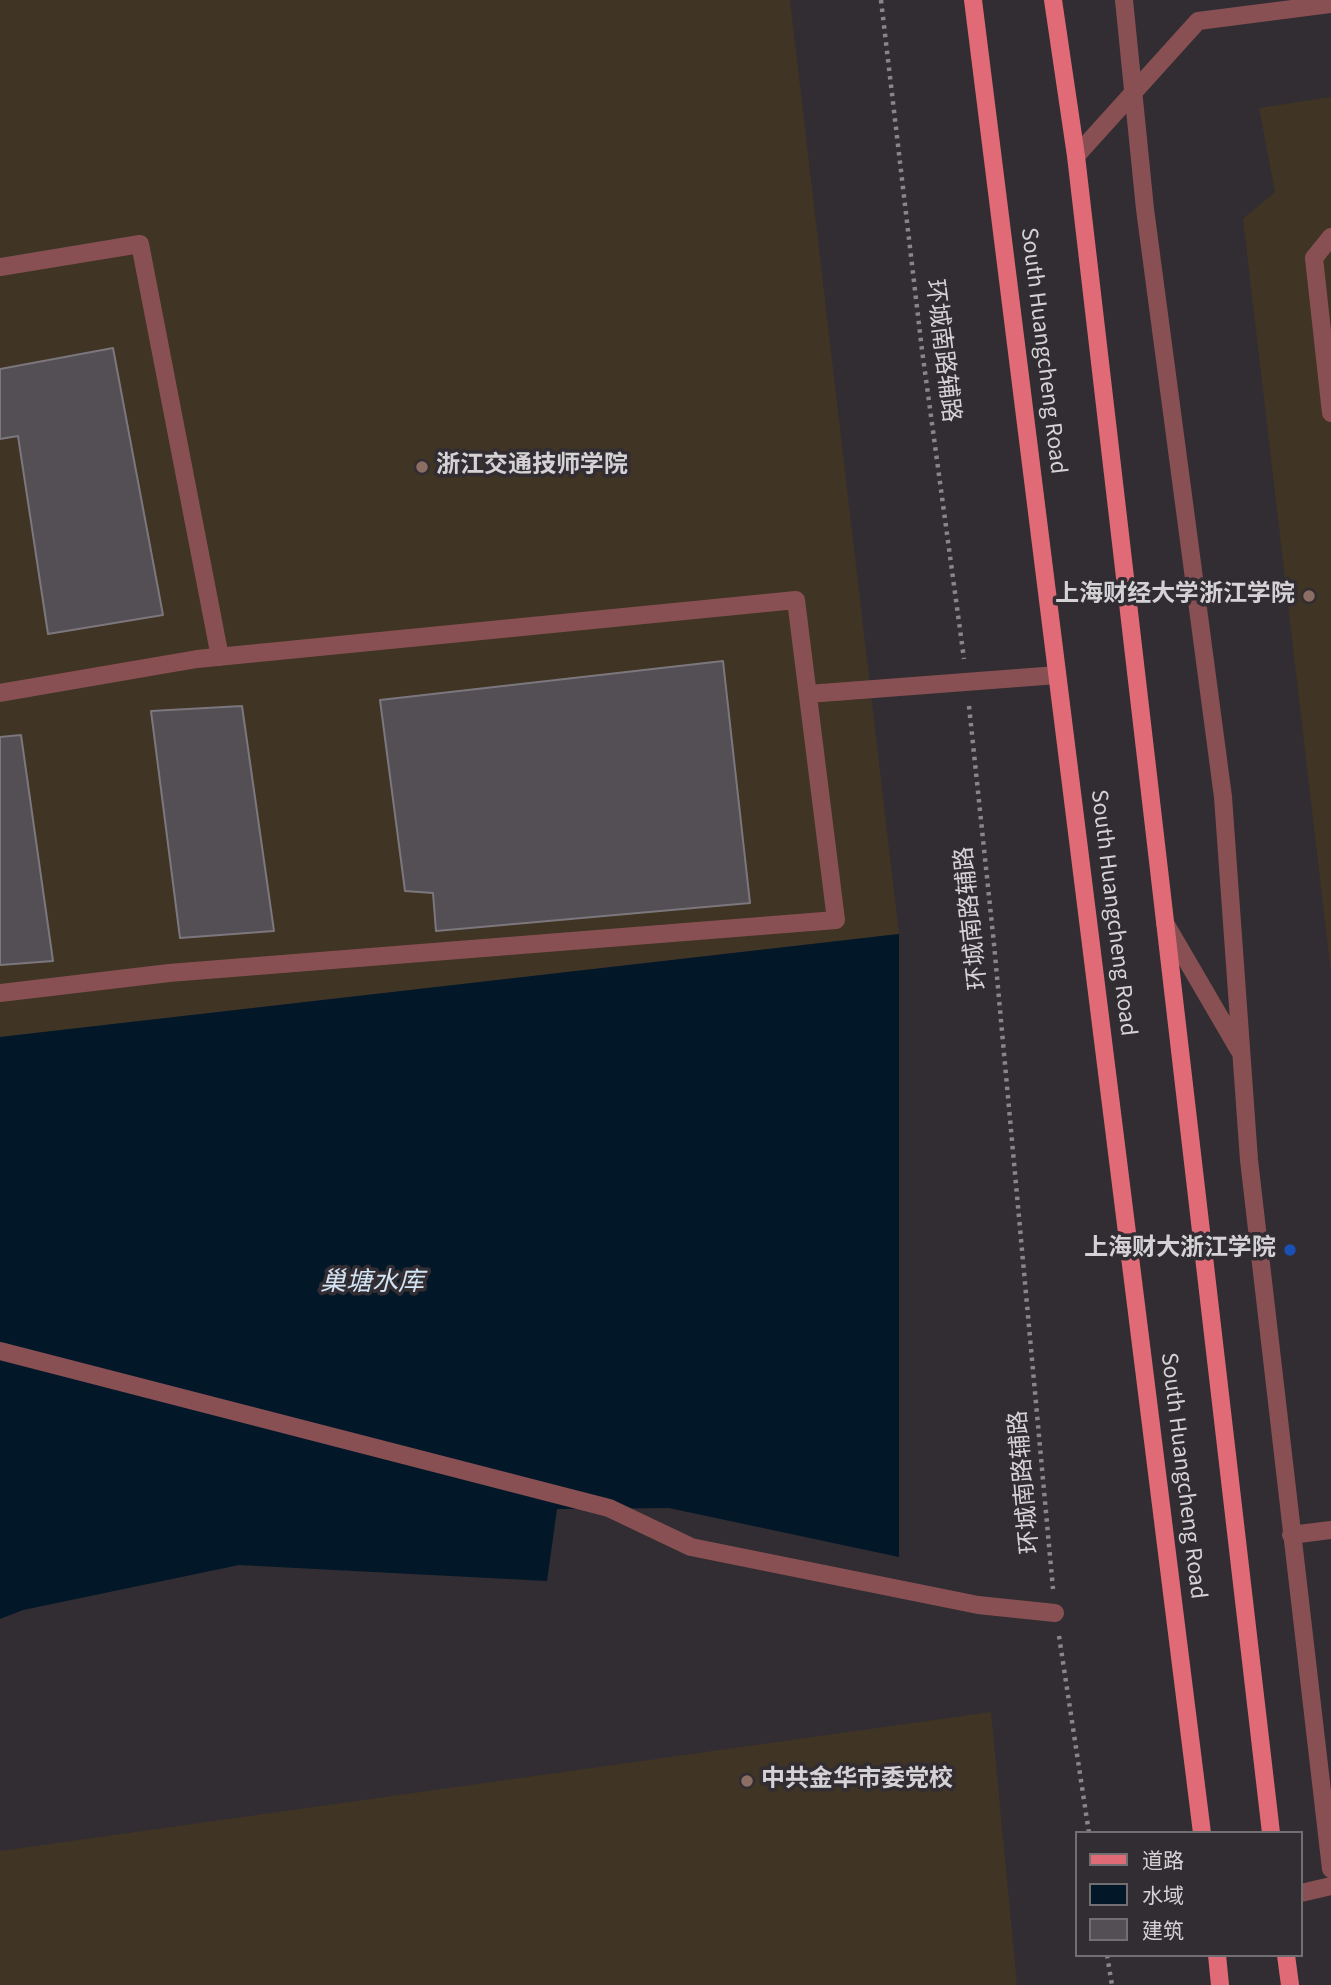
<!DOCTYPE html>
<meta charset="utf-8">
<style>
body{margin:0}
#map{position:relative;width:1331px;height:1985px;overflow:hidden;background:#312d32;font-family:"Source Sans 3","Noto Sans SC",sans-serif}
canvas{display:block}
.legend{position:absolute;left:1075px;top:1831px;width:228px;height:126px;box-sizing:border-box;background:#312d32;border:2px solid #726f73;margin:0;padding:9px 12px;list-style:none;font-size:21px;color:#d4d2d5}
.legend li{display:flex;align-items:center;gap:14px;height:35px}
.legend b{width:35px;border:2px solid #726f73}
</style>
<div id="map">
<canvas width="1331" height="1985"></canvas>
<ul class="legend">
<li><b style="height:9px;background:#e06b77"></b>道路</li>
<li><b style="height:19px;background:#021728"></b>水域</li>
<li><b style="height:19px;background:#534f55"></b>建筑</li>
</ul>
</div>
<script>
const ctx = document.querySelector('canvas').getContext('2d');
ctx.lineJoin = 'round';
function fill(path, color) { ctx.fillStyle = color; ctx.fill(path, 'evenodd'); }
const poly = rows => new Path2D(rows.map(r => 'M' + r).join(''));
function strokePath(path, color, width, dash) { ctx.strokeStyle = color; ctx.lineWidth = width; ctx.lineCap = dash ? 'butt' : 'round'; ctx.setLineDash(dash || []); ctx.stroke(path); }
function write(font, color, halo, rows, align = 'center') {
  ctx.font = font + ' "Source Sans 3","Noto Sans SC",sans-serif'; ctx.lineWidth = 7; ctx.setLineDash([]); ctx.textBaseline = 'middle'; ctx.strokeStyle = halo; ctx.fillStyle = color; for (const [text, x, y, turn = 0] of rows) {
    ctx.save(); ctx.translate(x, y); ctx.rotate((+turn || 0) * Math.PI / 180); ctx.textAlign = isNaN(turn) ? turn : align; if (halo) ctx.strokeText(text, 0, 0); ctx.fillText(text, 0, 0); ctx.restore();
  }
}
const education = poly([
 [0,0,790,0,899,934,0,1037],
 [1331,97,1331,973,1243,219,1275,192,1259,108],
 [991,1712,1017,1985,0,1985,0,1851]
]);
const water = poly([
 [899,934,899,1557,669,1508,557,1509,547,1581,239,1565,23,1610,0,1619,0,1037]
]);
const building = poly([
 [113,348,163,615,48,634,18,436,0,439,0,369,113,348],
 [723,661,750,903,436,931,433,893,405,891,380,700,723,661],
 [242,706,274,931,180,938,151,711,242,706],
 [21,735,53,961,0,965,0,737,21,735]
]);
const path = poly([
 [881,0,922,350,964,659],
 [969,706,994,944,1053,1589],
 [1059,1636,1089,1833],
 [1107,1955,1112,1985]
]);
const minor = poly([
 [1124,0,1145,209,1223,797,1249,1160,1331,1869],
 [1076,156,1198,21,1331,4],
 [1331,237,1314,258,1331,413],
 [0,267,140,244,220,657],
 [0,693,197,659,796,600,836,920,169,973,0,993],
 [808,694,1057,675],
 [1165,923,1239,1050],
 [0,1351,609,1508,691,1547,978,1605,1055,1613],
 [1291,1535,1331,1530],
 [1301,1893,1331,1886]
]);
const major = poly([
 [973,0,1202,1833],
 [1053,0,1076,156,1271,1833],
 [1217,1955,1220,1985],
 [1286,1955,1290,1985]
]);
const markers = [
 [422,467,7,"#8d6e63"],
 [1309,596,7,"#8d6e63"],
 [1290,1250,7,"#1a4fb4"],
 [747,1781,7,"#8d6e63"]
];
const streetNames = [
 ["环城南路辅路",941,351,83],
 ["South Huangcheng Road",1042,351,83],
 ["South Huangcheng Road",1112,913,83],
 ["环城南路辅路",973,918,-96],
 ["South Huangcheng Road",1182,1476,83],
 ["环城南路辅路",1026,1482,-95]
];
const poiNames = [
 ["浙江交通技师学院",436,467],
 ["上海财经大学浙江学院",1295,596,"right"],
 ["上海财大浙江学院",1276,1250,"right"],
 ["中共金华市委党校",761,1781]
];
const waterNames = [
 ["巢塘水库",372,1284]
];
fill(education, '#403425');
fill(water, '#021728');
fill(building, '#534f55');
strokePath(building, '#7b777d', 2);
strokePath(path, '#89868a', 4.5, [3.5, 5]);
strokePath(minor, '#895054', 18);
strokePath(major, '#e06b77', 18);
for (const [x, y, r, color] of markers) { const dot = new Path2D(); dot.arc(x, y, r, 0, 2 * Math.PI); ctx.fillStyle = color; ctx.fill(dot); strokePath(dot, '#312d32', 2.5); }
write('24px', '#d4d2d5', '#312d32', streetNames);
write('bold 24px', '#d4d2d5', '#312d32', poiNames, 'left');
write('italic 26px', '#d2e3f3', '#312d32', waterNames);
</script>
